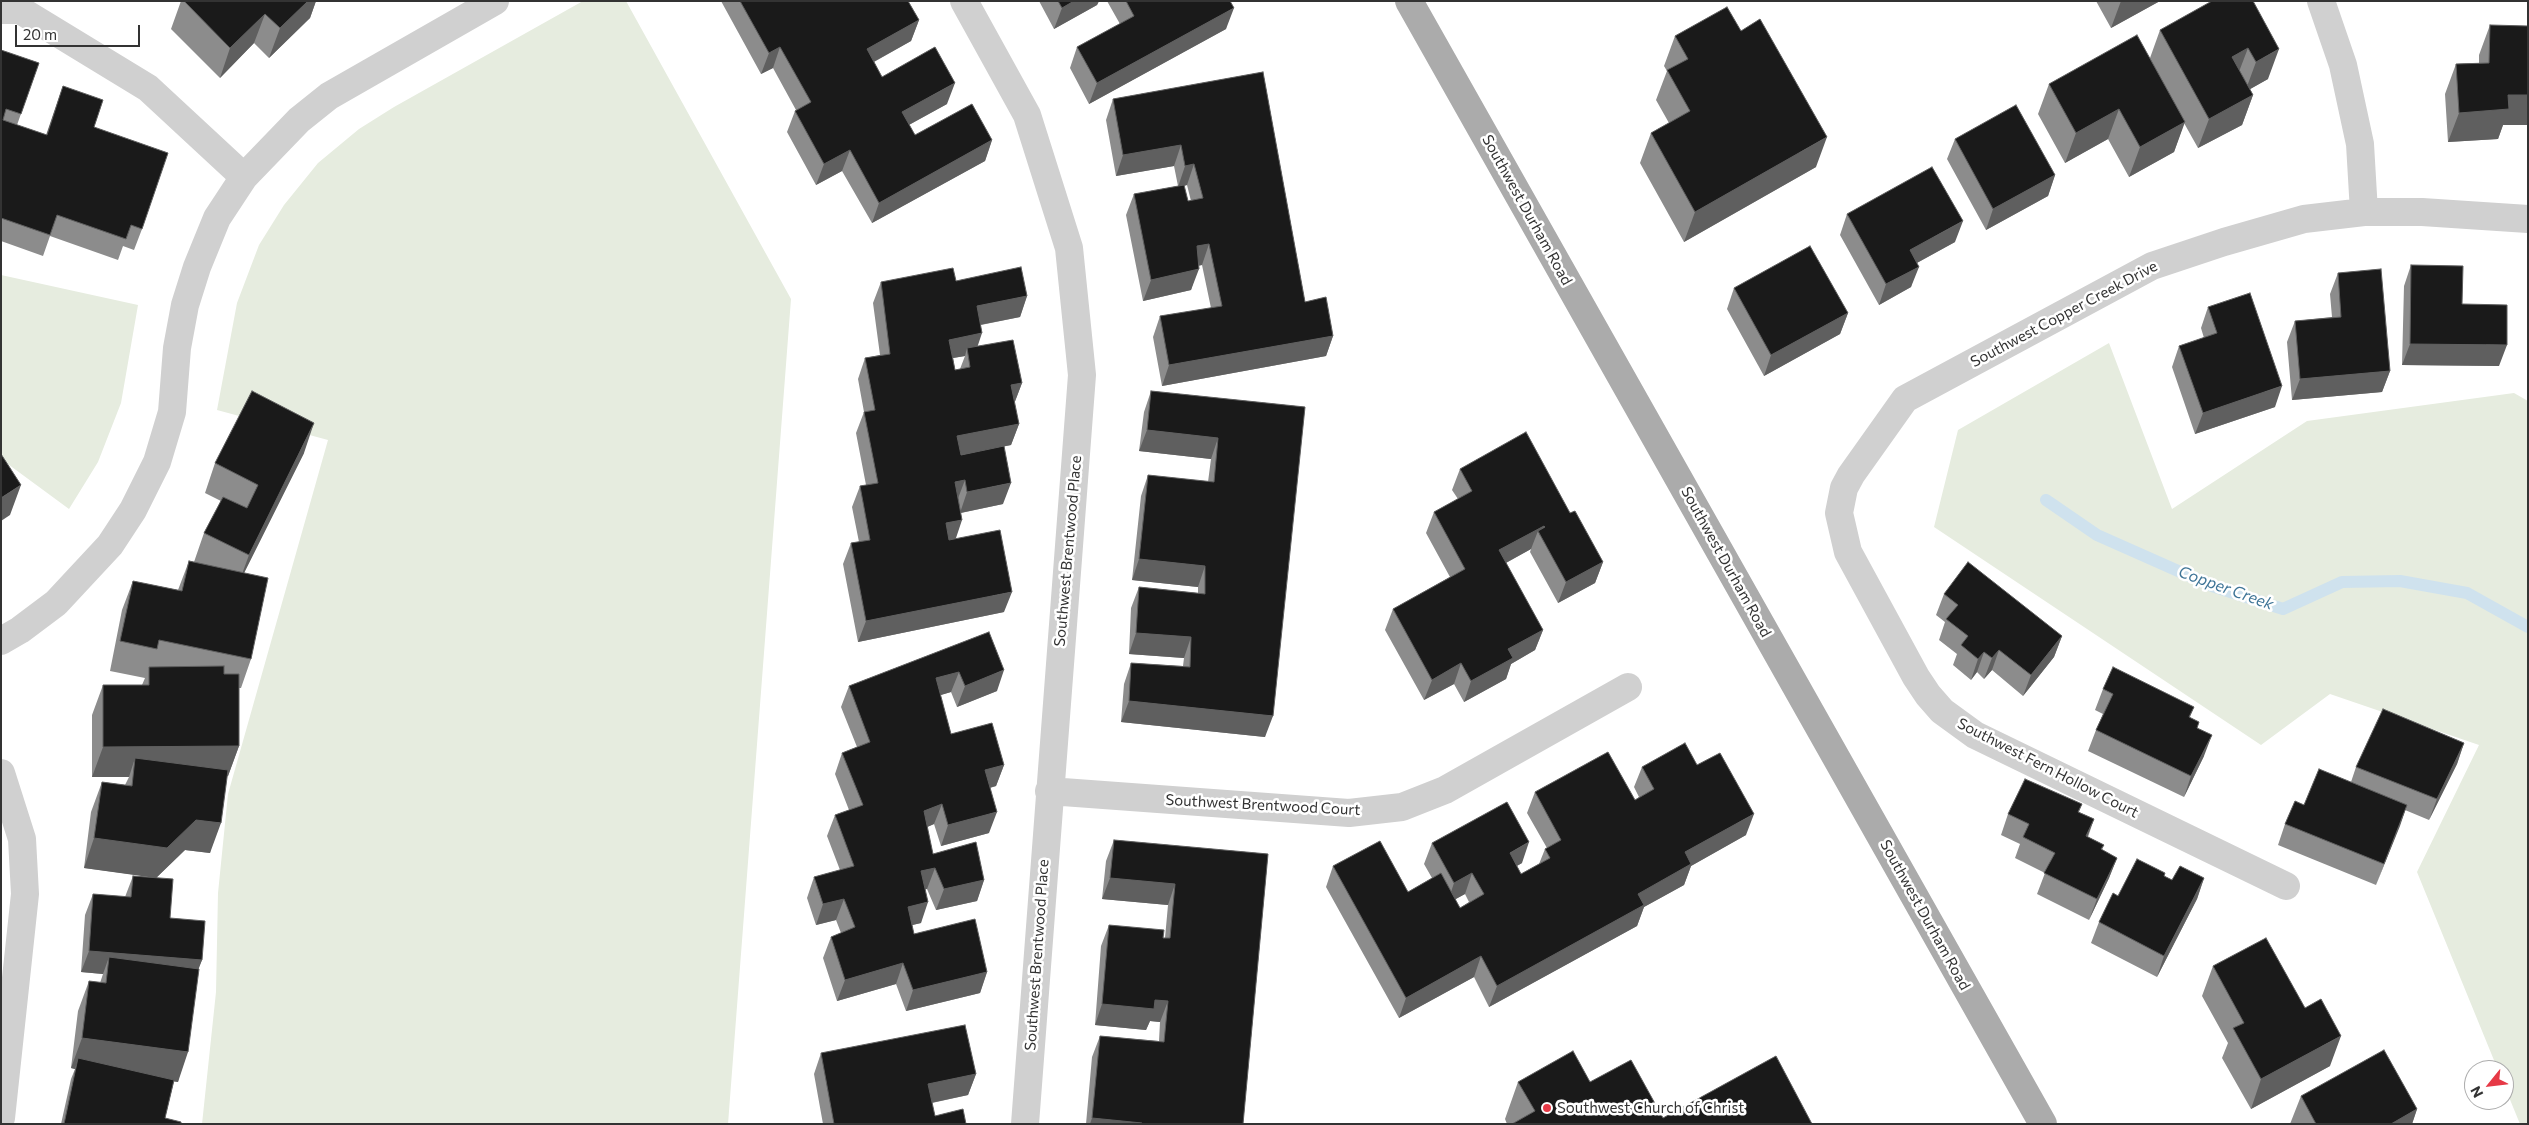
<!DOCTYPE html>
<style>
body{margin:0}
#map{position:relative;width:2529px;height:1125px;overflow:hidden;background:#fff;font-family:Commissioner,sans-serif}
canvas{display:block}
.frame{position:absolute;inset:0;border:2px solid #333;pointer-events:none}
.north{position:absolute;left:2464px;top:1060px;width:50px;height:50px;box-sizing:border-box;background:#fff;border:1px solid #adadad;border-radius:50%;rotate:241deg;font-size:14px;font-weight:700;line-height:20px;text-align:center;color:#333}
.north::after{content:'';display:block;margin:auto;width:18px;height:22px;background:#e63946;clip-path:polygon(50% 0,100% 100%,50% 72%,0 100%)}
.scale{position:absolute;left:15px;top:25px;width:125px;height:22px;box-sizing:border-box;border:2px solid #333;border-top:0;padding-left:6px;font-size:15px;line-height:18px;white-space:nowrap;color:#333;-webkit-text-stroke:4px #fff;paint-order:stroke}
</style>
<div id="map">
<canvas width="2529" height="1125"></canvas>
<div class="frame"></div>
<div class="north">N</div>
<div class="scale">20 m</div>
</div>
<script>
const ctx = document.querySelector('canvas').getContext('2d');
ctx.lineJoin = 'round';
function fill(path, color) { ctx.fillStyle = color; ctx.fill(path, 'evenodd'); }
const poly = rows => new Path2D(rows.map(r => 'M' + r).join(''));
function strokePath(path, color, width, dash) { ctx.strokeStyle = color; ctx.lineWidth = width; ctx.lineCap = dash ? 'butt' : 'round'; ctx.setLineDash(dash || []); ctx.stroke(path); }
function write(font, color, halo, rows, align = 'center') {
  ctx.font = font + ' Commissioner,sans-serif'; ctx.lineWidth = 5; ctx.setLineDash([]); ctx.textBaseline = 'middle'; ctx.strokeStyle = halo; ctx.fillStyle = color; for (const [text, x, y, turn = 0] of rows) {
    ctx.save(); ctx.translate(x, y); ctx.rotate((+turn || 0) * Math.PI / 180); ctx.textAlign = isNaN(turn) ? turn : align; if (halo) ctx.strokeText(text, 0, 0); ctx.fillText(text, 0, 0); ctx.restore();
  }
}
const green = poly([
 [583,1,626,1,791,299,728,1124,202,1124,216,992,218,893,228,794,328,440,217,410,237,303,259,245,284,205,318,163,359,129,394,107],
 [1,275,138,305,121,403,98,462,69,509,1,459],
 [2109,343,2172,509,2307,421,2514,393,2528,401,2528,1124,2520,1124,2504,1085,2504,1070,2498,1070,2417,872,2479,745,2330,694,2261,745,1934,527,1958,430]
]);
const stream = poly([
 [2046,500,2097,535,2212,586,2283,609,2342,582,2400,581,2467,593,2528,627]
]);
const minor = poly([
 [964,1,1027,115,1069,248,1082,375,1025,1124],
 [2321,1,2343,65,2360,144,2364,212],
 [1,10,20,10,148,88,244,177],
 [1,641,20,630,56,603,110,545,133,510,157,462,172,412,177,348,185,305,197,267,217,218,244,177,299,120,329,96,495,1],
 [1,773,22,839,25,894,1,1118],
 [1049,791,1349,813,1402,807,1445,790,1628,687],
 [2286,886,1975,735,1942,711,1928,695,1916,677,1848,552,1839,513,1844,488,1851,475,1905,399,2152,266,2224,242,2304,219,2364,212,2422,212,2528,219]
]);
const major = poly([
 [1409,1,2043,1124]
]);
const wall = poly([
 [181,1,316,1,310,18,269,58,254,43,220,78,171,29],
 [721,1,908,1,919,20,911,41,874,62,882,77,947,104,909,125,915,135,992,140,985,161,872,223,842,171,816,185,787,132,795,111,796,110,773,68,761,74],
 [1039,1,1099,1,1097,5,1054,29],
 [1107,1,1230,1,1226,29,1089,104,1070,68,1077,47,1120,24],
 [2096,1,2160,1,2111,28],
 [2253,1,2268,79,2250,89,2253,95,2242,125,2198,148,2184,123,2174,152,2129,177,2108,139,2065,163,2038,114,2049,84,2150,58,2160,30],
 [2490,25,2503,125,2498,139,2448,142,2445,94,2456,64,2479,63,2479,55],
 [1675,36,1816,167,1684,242,1640,163,1651,133,1669,123,1656,100,1667,71,1664,66],
 [1,50,39,63,17,125,46,135,63,86,94,127,142,229,134,250,123,246,118,260,50,236,43,256,1,241],
 [1263,72,1305,302,1333,336,1326,356,1162,386,1153,337,1160,316,1211,308,1202,265,1198,266,1191,290,1143,301,1126,215,1134,194,1178,186,1174,166,1116,176,1106,120,1113,99],
 [1187,185,1191,201,1188,201,1184,186],
 [1955,139,2055,175,2048,196,1986,230,1947,159],
 [1847,214,1955,242,1917,263,1911,287,1879,305,1840,235],
 [2411,265,2462,304,2499,366,2402,365,2404,286],
 [2338,273,2390,371,2382,392,2292,400,2287,342,2295,321,2332,317,2330,294],
 [956,281,1027,296,1020,317,981,325,977,346,1022,383,1014,404,1019,424,1011,445,961,455,1003,504,961,513,955,539,1004,612,858,642,843,564,851,543,859,542,852,507,860,486,866,485,856,433,864,412,858,379,865,358,880,355,873,303,881,282],
 [965,356,960,369,955,370,953,358],
 [1734,288,1848,313,1840,334,1764,376,1727,309],
 [2208,307,2275,407,2195,434,2172,367,2179,346,2204,338,2201,328],
 [1151,391,1305,407,1265,737,1121,722,1124,684,1131,663,1183,666,1184,658,1129,654,1131,608,1139,587,1198,593,1198,587,1132,580,1141,496,1148,475,1208,482,1211,459,1139,451,1144,412],
 [304,453,244,573,251,659,241,688,239,688,239,746,228,776,227,776,210,853,185,850,156,878,170,918,202,960,198,969,178,1082,174,1081,165,1118,181,1124,61,1124,71,1079,75,1069,71,1068,78,1011,89,981,100,983,103,974,81,972,85,915,93,894,125,897,133,876,152,877,84,868,91,812,102,782,125,785,129,777,92,777,92,715,103,685,142,685,145,678,110,671,122,610,133,581,178,590,189,561,194,562,204,533,221,501,205,493,215,463],
 [1460,469,1570,513,1603,562,1595,583,1558,603,1530,552,1531,549,1506,563,1543,630,1535,650,1511,664,1506,679,1464,702,1454,684,1424,700,1385,630,1393,609,1450,577,1426,533,1434,512,1458,499,1452,490],
 [1944,594,2062,636,2054,657,2023,696,1992,670,1984,679,1977,672,1971,680,1953,665,1957,654,1939,640,1945,622,1936,615],
 [989,632,997,691,957,707,951,692,940,695,951,734,1004,765,996,786,990,788,989,833,941,846,934,824,927,827,933,854,984,880,977,901,936,910,927,889,925,889,921,923,912,925,914,934,987,972,980,993,906,1011,896,984,837,1001,823,958,831,937,841,933,836,920,816,925,807,898,814,877,840,870,827,836,835,815,849,810,835,774,842,753,857,747,841,707,849,686],
 [2103,689,2194,707,2190,717,2204,756,2184,797,2088,751,2096,730,2103,714,2095,710],
 [2464,743,2457,764,2429,820,2405,810,2376,885,2278,845,2285,824,2304,805,2351,782,2356,767],
 [1697,765,1746,835,1691,866,1684,885,1644,907,1637,926,1489,1007,1474,977,1399,1018,1326,887,1333,866,1408,892,1432,878,1424,864,1432,843,1522,863,1517,866,1521,874,1539,864,1545,849,1547,848,1527,813,1535,792,1635,800,1639,797,1634,787,1642,767],
 [1465,894,1469,902,1460,908,1455,899],
 [2082,804,2079,812,2094,819,2088,837,2104,845,2102,850,2117,858,2109,878,2089,920,2037,894,2045,873,2015,858,2020,844,2001,835,2008,814],
 [1114,840,1268,854,1243,1124,1086,1124,1092,1057,1100,1036,1159,1041,1160,1022,1150,1021,1146,1030,1095,1025,1101,946,1109,925,1165,938,1168,905,1102,899,1106,861],
 [2164,876,2172,880,2204,878,2197,899,2157,977,2091,943,2099,922,2118,896],
 [2213,966,2305,1008,2330,1066,2251,1109,2222,1058,2228,1043,2202,996],
 [821,1053,976,1074,968,1095,932,1103,935,1116,966,1124,823,1124,814,1074],
 [1518,1082,1590,1082,1663,1118,1812,1124,1507,1124,1505,1119],
 [2301,1096,2417,1109,2412,1124,2290,1124]
]);
const shadedWall = poly([
 [308,1,316,1,310,18,269,58,280,28],
 [1074,1,1099,1,1097,5,1054,29,1062,8],
 [2121,1,2160,1,2111,28],
 [1234,8,1226,29,1089,104,1097,83],
 [265,14,254,43,220,78,230,48],
 [919,20,911,41,859,70,867,49],
 [780,47,773,68,761,74,769,53],
 [2248,48,2237,77,2232,57],
 [2279,49,2268,79,2245,92,2256,62],
 [955,83,947,104,894,133,902,112],
 [2253,95,2242,125,2198,148,2209,119],
 [2508,95,2528,95,2528,125,2503,125,2498,139,2448,142,2459,113],
 [2119,109,2108,139,2065,163,2076,133],
 [2185,122,2174,152,2129,177,2140,147],
 [1827,137,1816,167,1684,242,1695,212],
 [992,140,985,161,872,223,879,203],
 [1181,145,1174,166,1116,176,1123,155],
 [850,150,842,171,816,185,824,164],
 [1194,164,1187,185,1178,187,1185,166],
 [2055,175,2048,196,1986,230,1993,209],
 [1963,221,1955,242,1902,271,1910,250],
 [1209,244,1202,265,1189,267,1197,246],
 [1919,267,1911,287,1879,305,1886,284],
 [1199,269,1191,290,1143,301,1151,280],
 [1027,296,1020,317,969,327,977,306],
 [1848,313,1840,334,1764,376,1771,355],
 [982,333,975,354,967,348,965,356,941,360,949,340],
 [1333,336,1326,356,1162,386,1169,365],
 [2410,344,2507,345,2499,366,2402,365],
 [2390,371,2382,392,2292,400,2300,379],
 [1022,383,1014,404,1011,385],
 [2282,386,2275,407,2195,434,2203,413],
 [314,423,304,453,238,585,249,555],
 [1019,424,1011,445,950,457,957,436],
 [1147,430,1218,438,1211,459,1139,451],
 [965,480,957,501,955,482],
 [1011,483,1003,504,960,513,967,492],
 [21,485,10,515,1,521,1,498],
 [962,520,955,541,938,544,946,523],
 [1544,526,1540,536,1538,531,1531,549,1491,571,1499,550],
 [1139,559,1205,566,1198,587,1132,580],
 [1603,562,1595,583,1558,603,1566,582],
 [1012,592,1004,612,858,642,866,621],
 [1543,630,1535,650,1511,664,1506,679,1464,702,1471,681,1508,649],
 [1136,633,1191,637,1184,658,1129,654],
 [2062,636,2054,657,2023,696,2031,675],
 [1999,650,1992,670,1984,679,1992,658],
 [1984,652,1977,672,1971,680,1978,659],
 [1461,663,1454,684,1424,700,1432,680],
 [1004,670,997,691,957,707,965,686],
 [959,672,951,692,928,699,936,678],
 [1129,701,1273,716,1265,737,1121,722],
 [2212,735,2204,756,2184,797,2191,776],
 [2464,743,2457,764,2429,820,2437,799],
 [239,746,228,776,133,777,135,758,129,777,92,777,103,747],
 [1004,765,996,786,977,791,985,770],
 [942,804,934,824,916,832,924,811],
 [2407,805,2400,826,2376,885,2384,864],
 [997,812,989,833,941,846,948,825],
 [1754,814,1746,835,1691,866,1684,885,1644,907,1637,926,1489,1007,1497,986,1685,852],
 [2094,819,2086,840,2086,836],
 [196,820,221,823,210,853,185,850,156,878,84,868,94,838],
 [1529,842,1522,863,1502,874,1510,853],
 [2117,858,2109,878,2089,920,2097,899],
 [935,868,927,889,913,892,921,871],
 [1472,873,1465,894,1447,904,1454,883],
 [1110,878,1175,884,1168,905,1102,899],
 [2204,878,2197,899,2157,977,2164,956],
 [984,880,977,901,936,910,944,889],
 [844,899,836,920,816,925,823,904],
 [928,902,921,923,900,928,908,907],
 [89,951,202,960,194,981,109,957,103,974,81,972],
 [1481,956,1474,977,1399,1018,1406,998],
 [903,963,896,984,837,1001,845,980],
 [987,972,980,993,906,1011,913,990],
 [1155,1000,1168,1001,1160,1022,1150,1021,1146,1030,1095,1025,1102,1004],
 [2341,1036,2330,1066,2251,1109,2261,1079],
 [82,1038,188,1052,178,1082,76,1069,78,1058,75,1069,71,1068],
 [976,1074,968,1095,921,1105,928,1084],
 [2417,1109,2412,1124,2391,1124],
 [1092,1118,1142,1123,1142,1124,1090,1124]
]);
const building = poly([
 [184,1,308,1,280,28,265,14,230,48,184,1],
 [740,1,908,1,919,20,867,49,882,77,935,47,955,83,902,112,915,135,972,104,992,140,879,203,850,150,824,164,795,111,811,102,780,47,769,53,740,1],
 [1058,1,1074,1,1062,8,1058,1],
 [1126,1,1230,1,1234,8,1097,83,1077,47,1134,16,1126,1],
 [2212,1,2253,1,2279,49,2256,62,2248,48,2232,57,2253,95,2209,119,2160,30,2212,1],
 [1727,7,1741,31,1760,19,1827,137,1695,212,1651,133,1690,111,1667,70,1688,59,1675,36,1727,7],
 [2490,25,2528,26,2528,95,2508,95,2509,109,2459,113,2456,64,2489,63,2490,25],
 [2137,35,2185,122,2140,147,2119,109,2076,133,2049,84,2137,35],
 [1,50,39,63,21,114,6,109,3,120,47,135,63,86,103,100,94,127,168,153,142,229,131,225,126,239,57,215,50,235,1,218,1,50],
 [1263,72,1305,302,1326,297,1333,336,1169,365,1160,316,1222,306,1209,244,1197,246,1199,269,1151,280,1134,194,1184,185,1188,201,1203,198,1194,164,1185,166,1181,145,1123,155,1113,99,1263,72],
 [2016,105,2055,175,1993,209,1955,139,2016,105],
 [1932,167,1963,221,1910,250,1919,267,1886,284,1847,214,1932,167],
 [1810,246,1848,313,1771,355,1734,288,1810,246],
 [2411,265,2463,266,2462,304,2507,305,2507,345,2410,344,2411,265],
 [1021,267,1027,296,977,306,982,333,949,340,955,370,970,367,967,348,1013,340,1022,383,1011,385,1019,424,957,436,961,455,1004,446,1011,483,967,492,965,480,955,482,962,520,946,523,949,540,1000,530,1012,592,866,621,851,543,870,540,860,486,878,483,864,412,875,410,865,358,890,354,881,282,953,268,956,281,1021,267],
 [2381,269,2390,371,2300,379,2295,321,2341,317,2338,273,2381,269],
 [2250,293,2282,386,2203,413,2179,346,2217,333,2208,307,2250,293],
 [252,391,314,423,249,555,204,533,223,497,247,508,258,485,215,463,252,391],
 [1151,391,1305,407,1273,716,1129,701,1131,663,1190,667,1191,637,1136,633,1139,587,1205,594,1205,566,1139,559,1148,475,1214,482,1218,438,1147,430,1151,391],
 [1526,432,1570,513,1575,511,1603,562,1566,582,1538,531,1545,527,1544,526,1499,550,1543,630,1508,649,1513,658,1471,681,1461,663,1432,680,1393,609,1465,569,1434,512,1472,491,1460,469,1526,432],
 [1,454,21,485,1,498,1,454],
 [189,561,268,578,251,659,159,640,157,649,120,641,133,581,182,591,189,561],
 [1968,562,2062,636,2031,675,1999,650,1992,658,1984,652,1978,659,1961,645,1968,636,1946,619,1958,605,1944,594,1968,562],
 [989,632,1004,670,965,686,959,672,936,678,951,734,992,723,1004,765,985,770,997,812,948,825,942,804,924,811,933,854,976,842,984,880,944,889,935,868,921,871,928,902,908,907,914,934,975,919,987,972,913,990,903,963,845,980,831,937,855,927,844,899,823,904,814,877,854,866,835,815,863,805,842,753,870,742,849,686,989,632],
 [224,666,224,674,239,674,239,746,103,747,103,685,149,685,149,667,224,666],
 [2113,667,2194,707,2189,717,2199,722,2197,728,2212,735,2191,776,2096,730,2113,694,2103,689,2113,667],
 [2383,709,2464,743,2437,799,2356,767,2383,709],
 [1685,743,1697,765,1720,753,1754,814,1685,852,1691,864,1638,894,1644,905,1497,986,1481,956,1406,998,1333,866,1380,841,1408,892,1441,873,1460,908,1484,894,1472,873,1454,883,1432,843,1507,802,1529,842,1510,853,1521,874,1550,858,1545,849,1561,840,1535,792,1608,752,1635,800,1654,789,1642,767,1685,743],
 [135,758,228,770,221,823,196,820,167,848,94,838,102,782,132,786,135,758],
 [2319,769,2407,805,2384,864,2285,824,2295,801,2304,805,2319,769],
 [2025,779,2082,804,2078,812,2094,819,2086,836,2104,845,2101,849,2117,858,2097,899,2044,873,2055,853,2023,837,2029,824,2008,814,2025,779],
 [1114,840,1268,854,1243,1124,1142,1124,1142,1123,1092,1118,1100,1036,1164,1042,1168,1001,1155,1000,1154,1009,1102,1004,1109,925,1164,930,1163,938,1170,938,1175,884,1110,878,1114,840],
 [2137,859,2165,873,2164,876,2172,880,2180,866,2204,878,2164,956,2099,922,2113,893,2118,896,2137,859],
 [133,876,173,879,170,918,205,921,202,960,89,951,93,894,131,897,133,876],
 [2266,938,2305,1008,2321,999,2341,1036,2261,1079,2233,1028,2244,1023,2213,966,2266,938],
 [109,957,199,969,188,1052,82,1038,89,981,106,983,109,957],
 [965,1025,976,1074,928,1084,935,1116,963,1109,966,1124,834,1124,821,1053,965,1025],
 [2384,1050,2417,1109,2391,1124,2316,1124,2301,1096,2384,1050],
 [1573,1051,1590,1082,1631,1060,1663,1118,1776,1056,1812,1124,1512,1124,1535,1111,1518,1082,1573,1051],
 [78,1058,174,1080,165,1118,181,1122,181,1124,64,1124,78,1058]
]);
const markers = [
 [1547,1108,5,"#e63946"]
];
const streetNames = [
 ["Southwest Durham Road",1527,210,61],
 ["Southwest Copper Creek Drive",2064,314,-28],
 ["Southwest Brentwood Place",1068,551,-85],
 ["Southwest Durham Road",1726,562,61],
 ["Southwest Fern Hollow Court",2048,768,27],
 ["Southwest Brentwood Court",1263,805,3],
 ["Southwest Durham Road",1925,915,61],
 ["Southwest Brentwood Place",1037,955,-86]
];
const poiNames = [
 ["Southwest Church of Christ",1557,1108]
];
const waterNames = [
 ["Copper Creek",2226,588,20]
];
fill(green, '#e6ecdf');
strokePath(stream, '#cfe2ee', 12);
strokePath(minor, '#d0d0d0', 28);
strokePath(major, '#ababab', 28);
fill(wall, '#8c8c8c');
fill(shadedWall, '#5f5f5f');
fill(building, '#1a1a1a');
strokePath(building, '#5f5f5f', 1);
for (const [x, y, r, color] of markers) { const dot = new Path2D(); dot.arc(x, y, r, 0, 2 * Math.PI); ctx.fillStyle = color; ctx.fill(dot); strokePath(dot, '#fff', 2); }
write('15px', '#333', '#fff', streetNames);
write('15px', '#333', '#fff', poiNames, 'left');
write('italic 16px', '#3f7597', '#fff', waterNames);
</script>
